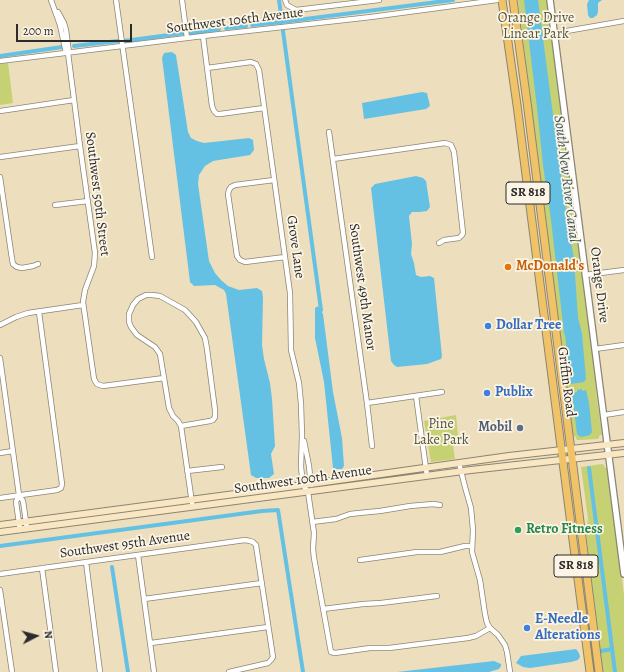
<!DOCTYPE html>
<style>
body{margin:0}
#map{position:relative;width:624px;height:672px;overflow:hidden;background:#eddfbd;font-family:Alegreya,serif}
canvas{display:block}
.north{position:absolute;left:16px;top:616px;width:40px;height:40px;-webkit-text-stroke:3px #fcf5e5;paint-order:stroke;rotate:84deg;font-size:11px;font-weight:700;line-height:16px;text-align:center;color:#2b2b2b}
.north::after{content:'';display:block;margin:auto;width:14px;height:18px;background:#2b2b2b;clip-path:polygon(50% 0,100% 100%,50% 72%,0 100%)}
.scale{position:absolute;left:16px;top:24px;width:116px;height:18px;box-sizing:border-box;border:2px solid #2b2b2b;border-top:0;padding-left:5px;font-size:12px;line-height:14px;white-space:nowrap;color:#2b2b2b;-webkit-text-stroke:3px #fcf5e5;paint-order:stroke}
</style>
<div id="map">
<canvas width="624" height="672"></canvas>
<div class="north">N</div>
<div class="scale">200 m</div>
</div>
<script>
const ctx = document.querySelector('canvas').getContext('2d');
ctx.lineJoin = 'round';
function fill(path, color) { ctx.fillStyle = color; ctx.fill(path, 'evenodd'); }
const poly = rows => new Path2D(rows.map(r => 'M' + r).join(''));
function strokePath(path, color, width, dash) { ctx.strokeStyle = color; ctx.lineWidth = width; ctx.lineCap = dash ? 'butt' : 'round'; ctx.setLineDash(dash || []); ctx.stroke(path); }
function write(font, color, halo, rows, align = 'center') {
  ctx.font = font + ' Alegreya,serif'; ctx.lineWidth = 3.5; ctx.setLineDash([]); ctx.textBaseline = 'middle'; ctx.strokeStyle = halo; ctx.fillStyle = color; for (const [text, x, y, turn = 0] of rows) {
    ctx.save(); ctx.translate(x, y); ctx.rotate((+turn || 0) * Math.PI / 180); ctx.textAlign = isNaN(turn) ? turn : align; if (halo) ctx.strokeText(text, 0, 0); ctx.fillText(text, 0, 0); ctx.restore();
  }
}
const green = poly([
 [518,0,548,0,593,356,597,400,602,434,601,435,599,436,599,438,597,439,579,440,577,440,575,436,573,436],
 [8,63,13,103,0,105,0,64],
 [456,415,458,435,455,439,453,445,455,459,431,462,424,421],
 [602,464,604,465,605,468,608,467,624,595,624,672,603,672,586,533,588,519,581,467]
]);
const water = poly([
 [524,0,538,0,558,153,568,223,574,259,578,318,582,333,586,379,584,382,571,384,565,335,564,333,551,220,543,165,537,108],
 [589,0,602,0,598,3,598,12,597,15,593,18,590,18,588,15,587,4],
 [172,52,176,55,188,132,191,138,197,141,204,143,249,138,253,140,254,150,250,155,213,161,205,166,199,175,198,184,209,261,215,273,221,280,228,286,239,290,257,288,262,291,263,297,262,345,264,359,270,383,272,399,275,446,271,454,274,474,269,478,256,478,251,475,226,294,224,290,215,285,194,286,190,282,162,58,164,53],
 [422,92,427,93,430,106,426,109,364,119,362,103],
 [416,176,423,178,426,181,430,207,427,211,419,212,412,212,409,216,412,244,411,254,414,263,416,275,421,277,430,276,434,278,442,356,441,359,427,364,397,367,394,365,391,361,371,188,375,184],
 [318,306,323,314,333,392,342,438,344,466,342,469,334,469,333,468,324,382,315,338,315,308],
 [582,389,582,391,586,390,589,403,592,432,590,435,581,437,579,436,577,434,572,393,577,392,577,390],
 [576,649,579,653,580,657,578,660,571,662,530,668,523,667,516,663,521,656],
 [494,661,501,664,501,666,499,669,489,672,397,672]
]);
const canal = poly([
 [279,0,282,22,453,0],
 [252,25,282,22,282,24],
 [226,28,246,26],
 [283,31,321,310],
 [191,33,219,29],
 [124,41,184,33],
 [74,46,118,41],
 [0,56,62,47],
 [589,468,615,672],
 [0,546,262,511,278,510,303,672],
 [112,567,128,672],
 [601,651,612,649]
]);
const minor = poly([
 [51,0,60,25,66,53],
 [116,0,152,257],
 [182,0,187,38],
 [285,0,287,5,296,10,379,0],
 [58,12,64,23,66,30,69,53],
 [555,33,624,21],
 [203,36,212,106,214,111,217,114,220,114,264,108],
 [68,53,80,146,95,253,94,266,85,290,83,302,94,379,97,384,103,386,164,378],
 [0,61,203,36,371,17,497,0],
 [207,68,251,62,256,64,259,70,290,293,291,350,299,383,301,404,302,436,301,467,303,485,308,492,314,533,313,549,314,558,330,647,331,652],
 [0,111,74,100],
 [329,132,367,403,372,446],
 [0,157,80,146],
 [333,159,445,143,451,145],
 [0,177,12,259,13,264,17,267,22,268,33,266,38,264],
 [274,180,235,185,231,187,229,190,228,194,237,256,240,260,245,262,285,257],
 [55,205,88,201],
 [439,243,444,240,459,238,462,235,463,233,454,152,451,145],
 [585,275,624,270],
 [0,325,16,317,28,313,83,305],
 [595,349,624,345],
 [0,358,19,495,16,502,20,530],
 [416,396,427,476],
 [367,403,442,392],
 [604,415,624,412],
 [181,426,210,421,213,420,215,417,215,410,207,349,205,338,196,322,185,310,160,296,152,295,146,295,138,299,133,305,129,314,129,322,131,327,137,335,155,347,160,354,169,408,173,416,178,421,181,426,192,503],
 [304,441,309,466,311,485],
 [0,453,13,451],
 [459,463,465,487,471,508,473,530,472,552,480,580,485,614,487,623,490,628,498,635,505,645,507,652,510,672],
 [187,471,222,467],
 [19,495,23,501,27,529],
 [0,498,57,490,61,488,62,484,39,312],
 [312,522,336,519,350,514,369,512,380,511,410,506,433,504,440,505],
 [138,555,154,672],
 [360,560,417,552,440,552,465,546,472,546],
 [86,562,100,672],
 [42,568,56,672],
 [0,574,245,540,250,541,253,542,256,545,257,552,273,657,271,660,268,663,229,672],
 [0,590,12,672],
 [144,599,262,583],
 [323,609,363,604,381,603,437,596],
 [151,643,268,627],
 [331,652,335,653,370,648,389,648,468,638,476,636,490,628]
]);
const tertiary = poly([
 [550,0,624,574]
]);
const secondary = poly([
 [0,525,303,485,509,456,624,443],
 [0,532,471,470,624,453]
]);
const primary = poly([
 [502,0,517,105,590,672],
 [513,0,527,102,599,672]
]);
const markers = [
 [508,267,4,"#e8710a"],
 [488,326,4,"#3f7fe0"],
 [487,393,4,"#3f7fe0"],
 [520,428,4,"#5c6f8a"],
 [518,530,4,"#2e9e5b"],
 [527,628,4,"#3f7fe0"]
];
const shields = [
 [528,193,44],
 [576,566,44]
];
const shieldNames = [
 ["SR 818",528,193],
 ["SR 818",576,566]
];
const parkNames = [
 ["Orange Drive",536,19],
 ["Linear Park",536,35],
 ["Pine",441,425],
 ["Lake Park",441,441]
];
const streetNames = [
 ["Southwest 106th Avenue",235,21,-7],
 ["Southwest 50th Street",97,194,83],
 ["Grove Lane",295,247,82],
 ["Orange Drive",599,285,83],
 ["Southwest 49th Manor",362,287,82],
 ["Griffin Road",566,382,83],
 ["Southwest 100th Avenue",303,480,-8],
 ["Southwest 95th Avenue",125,545,-8]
];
const foodNames = [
 ["McDonald's",516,267]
];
const shopNames = [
 ["Dollar Tree",496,326],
 ["Publix",495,393],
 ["E-Needle",535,620],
 ["Alterations",535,636]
];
const serviceNames = [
 ["Mobil",512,428]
];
const leisureNames = [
 ["Retro Fitness",526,530]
];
const waterNames = [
 ["South New River Canal",566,179,83]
];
fill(green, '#c5d173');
fill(water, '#65c1e3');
strokePath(canal, '#65c1e3', 4);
strokePath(minor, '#8c8574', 6);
strokePath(tertiary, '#8c8574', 8);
strokePath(secondary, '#8c8574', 8);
strokePath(primary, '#8c8574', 9);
strokePath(minor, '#fff', 4.5);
strokePath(tertiary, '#fff', 5.5);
strokePath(secondary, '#f9e7c3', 6);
strokePath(primary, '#f0c369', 7);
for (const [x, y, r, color] of markers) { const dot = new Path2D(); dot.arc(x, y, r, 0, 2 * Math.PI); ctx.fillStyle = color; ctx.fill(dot); strokePath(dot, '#fcf5e5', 1.5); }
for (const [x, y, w] of shields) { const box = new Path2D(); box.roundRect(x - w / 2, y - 11, w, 22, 3); ctx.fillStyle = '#fcf5e5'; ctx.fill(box); strokePath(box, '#2b2b2b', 1); }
write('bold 13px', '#2b2b2b', null, shieldNames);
write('14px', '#52543d', '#fcf5e5', parkNames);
write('14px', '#2b2b2b', '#fcf5e5', streetNames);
write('bold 14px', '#c56008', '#fcf5e5', foodNames, 'left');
write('bold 14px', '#366cbe', '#fcf5e5', shopNames, 'left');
write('bold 14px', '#4e5e75', '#fcf5e5', serviceNames, 'right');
write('bold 14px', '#27864d', '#fcf5e5', leisureNames, 'left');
write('italic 15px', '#3c5862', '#fcf5e5', waterNames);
</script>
